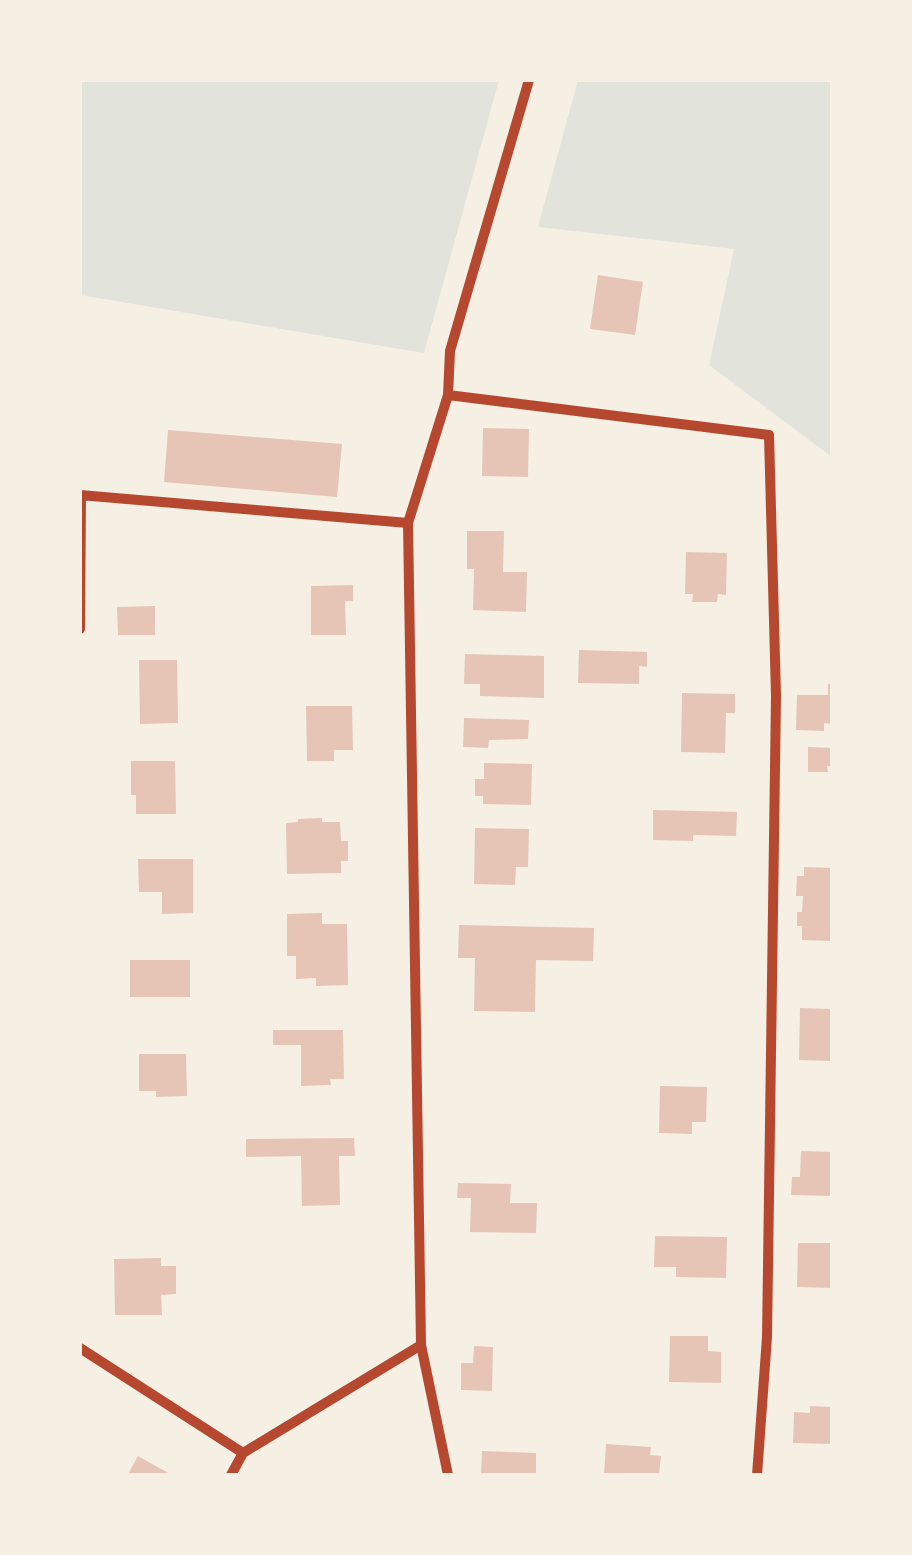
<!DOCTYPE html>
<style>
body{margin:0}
#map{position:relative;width:912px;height:1555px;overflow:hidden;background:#f6efe4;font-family:Rubik,sans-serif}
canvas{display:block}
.frame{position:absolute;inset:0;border:82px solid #f6efe4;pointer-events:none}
</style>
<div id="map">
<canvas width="912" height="1555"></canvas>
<div class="frame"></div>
</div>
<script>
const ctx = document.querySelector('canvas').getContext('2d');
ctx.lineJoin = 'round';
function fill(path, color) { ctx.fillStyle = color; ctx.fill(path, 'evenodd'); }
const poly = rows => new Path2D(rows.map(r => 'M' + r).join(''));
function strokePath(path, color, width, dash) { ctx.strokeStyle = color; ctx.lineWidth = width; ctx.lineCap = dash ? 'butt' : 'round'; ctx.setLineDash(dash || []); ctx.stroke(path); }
const green = poly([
 [80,80,499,80,424,353,80,295],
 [578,80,832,80,832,457,709,365,734,249,538,227]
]);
const building = poly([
 [598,275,643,282,635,335,590,329],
 [483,428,529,429,528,477,482,476],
 [168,430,342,444,337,497,164,482],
 [467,531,504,531,503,572,527,572,526,612,473,610,474,569,467,569],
 [686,552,727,553,726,595,718,594,717,602,692,602,693,594,685,594],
 [353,585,353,601,345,601,346,635,311,635,311,586],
 [155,606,155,635,118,635,117,607],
 [579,650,647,652,647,667,639,666,639,684,578,683],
 [465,654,544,656,544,698,480,696,480,684,464,684],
 [139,660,177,660,178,723,140,724],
 [828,684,832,684,832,724,824,723,824,731,796,730,797,695,828,695],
 [682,693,735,694,735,713,726,713,725,753,681,752],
 [306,706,352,706,353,750,334,750,334,761,307,761],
 [464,718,529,720,528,739,489,740,488,748,463,747],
 [808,747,832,748,832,766,827,766,828,772,808,772],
 [131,761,175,761,176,814,136,814,136,795,131,795],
 [484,763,532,764,531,805,483,804,483,796,475,796,475,779,484,779],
 [653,810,737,812,736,836,693,835,693,841,653,840],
 [322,818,322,822,340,822,341,841,348,841,348,861,341,861,341,873,287,874,286,823,298,822,298,819],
 [475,828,529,829,528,867,516,867,515,885,474,884],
 [138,859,193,859,193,913,162,914,162,892,139,892],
 [804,867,832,868,832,941,802,940,802,926,797,926,797,912,802,912,803,896,796,896,797,876,804,876],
 [322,913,322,924,347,924,348,985,316,986,316,978,296,979,296,956,287,956,287,914],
 [459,925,594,928,593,961,536,960,535,1012,474,1011,475,958,458,958],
 [130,960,190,960,190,997,130,997],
 [800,1008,832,1009,832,1061,799,1060],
 [273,1030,343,1030,344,1079,330,1079,331,1085,301,1086,301,1045,273,1045],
 [139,1054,186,1054,187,1096,156,1097,156,1091,139,1091],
 [660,1086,707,1087,706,1122,692,1122,692,1134,659,1133],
 [354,1138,355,1156,339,1156,340,1205,302,1206,301,1156,246,1157,246,1139],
 [801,1151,832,1152,832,1196,791,1195,792,1177,800,1177],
 [458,1183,511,1184,510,1203,537,1203,536,1233,470,1232,471,1198,457,1198],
 [655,1236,727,1237,726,1278,676,1277,676,1267,654,1267],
 [798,1243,832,1243,832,1288,797,1287],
 [161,1258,161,1266,176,1266,176,1294,161,1295,162,1315,115,1315,114,1259],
 [670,1336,708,1336,708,1351,721,1352,721,1383,669,1382],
 [474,1346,493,1347,492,1391,461,1390,461,1363,473,1363],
 [810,1406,832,1407,832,1444,793,1443,794,1412,810,1413],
 [606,1444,651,1447,650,1455,661,1456,659,1475,604,1475],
 [482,1451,536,1453,536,1475,481,1475],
 [138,1456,172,1475,128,1474]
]);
const minor = poly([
 [448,395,769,435,776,696,767,1337,757,1475],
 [80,495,408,523],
 [80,629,81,495],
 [80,1348,243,1453],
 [231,1475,243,1453,421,1345],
 [448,1475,421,1345,408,523,448,395,450,351,529,80]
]);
fill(green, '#e2e4dc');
fill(building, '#e6c5b7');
strokePath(minor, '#b5482f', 10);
</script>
